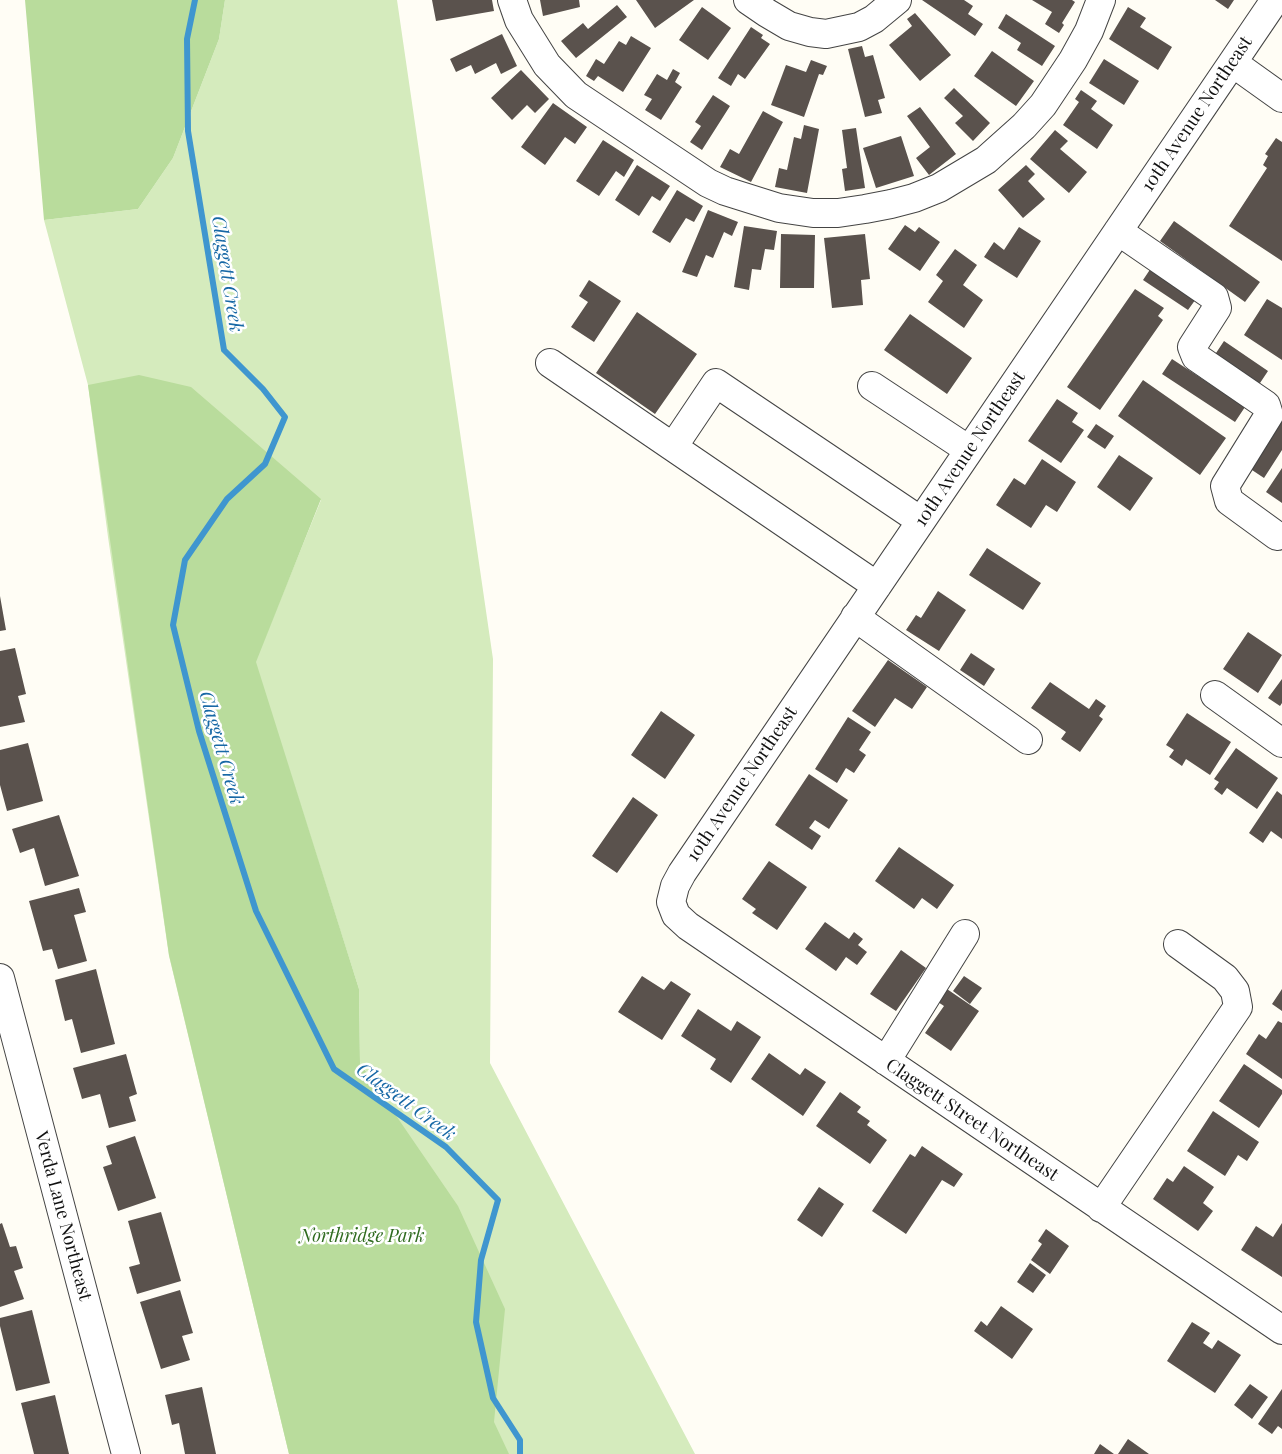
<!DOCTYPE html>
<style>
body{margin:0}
canvas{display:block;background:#fffdf5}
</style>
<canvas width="1282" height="1454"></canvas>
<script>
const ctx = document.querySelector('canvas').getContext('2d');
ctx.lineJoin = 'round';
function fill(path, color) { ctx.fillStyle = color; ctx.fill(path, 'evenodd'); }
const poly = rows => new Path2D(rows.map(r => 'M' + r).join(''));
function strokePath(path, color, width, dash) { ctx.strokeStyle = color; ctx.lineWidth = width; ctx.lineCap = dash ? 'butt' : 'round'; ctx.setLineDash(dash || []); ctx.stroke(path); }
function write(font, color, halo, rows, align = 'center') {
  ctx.font = font + ' "Playfair Display",serif'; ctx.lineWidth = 5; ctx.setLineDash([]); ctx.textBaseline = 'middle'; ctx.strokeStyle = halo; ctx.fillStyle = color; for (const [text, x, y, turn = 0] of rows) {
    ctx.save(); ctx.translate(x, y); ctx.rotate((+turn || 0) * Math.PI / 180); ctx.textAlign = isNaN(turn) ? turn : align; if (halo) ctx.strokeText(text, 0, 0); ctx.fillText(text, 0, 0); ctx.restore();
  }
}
const green = poly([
 [225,0,397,0,493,659,490,1063,695,1454,289,1454,169,956,108,537,88,385,44,220,138,209,173,158,219,39],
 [227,499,321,500,255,662,359,989,360,1063,390,1106,256,911]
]);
const forest = poly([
 [25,0,225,0,219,39,173,158,138,209,44,220],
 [139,375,191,387,321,499,256,662,359,989,360,1063,458,1206,505,1309,494,1422,509,1454,289,1454,169,955,88,385]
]);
const stream = poly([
 [195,0,187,39,188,131,224,350,263,389,285,417,265,464,227,499,185,560,173,625,199,731,256,911,334,1069,446,1147,498,1200,481,1260,476,1322,493,1398,520,1440,520,1454]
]);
const building = poly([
 [432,0,492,0,494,11,436,21],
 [540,0,579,0,580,7,543,16],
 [636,0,694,0,655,28],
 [922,0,964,0,973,6,968,14,983,24,975,36],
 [1032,0,1072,0,1075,2,1062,23,1064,25,1059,33,1045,24,1052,12],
 [1215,0,1234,0,1228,9],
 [617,5,627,17,576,58,561,41,583,23,588,29],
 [702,7,731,28,708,60,679,40],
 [1128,7,1146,18,1140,27,1172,47,1158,70,1109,39],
 [915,13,951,55,920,81,889,45,912,26,907,19],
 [1006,14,1055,46,1042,66,1017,50,1021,43,998,28],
 [751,27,763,35,761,38,770,44,745,79,738,74,731,86,718,78],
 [502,34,517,66,501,74,496,63,475,74,471,65,456,72,450,59],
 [631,36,651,48,623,92,598,76,594,81,586,76,596,59,604,64,619,41,626,45],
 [862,46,865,57,873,55,885,98,878,100,882,113,865,117,848,49],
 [992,51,1034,81,1016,106,974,76],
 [1104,59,1139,81,1124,105,1089,83],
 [811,60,827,66,823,75,819,74,804,117,771,105,786,65,806,72],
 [673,69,680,73,675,82,682,87,661,120,645,110,652,99,644,95,657,74,667,80],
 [521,70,549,99,535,113,527,105,512,120,491,98],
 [954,88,990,123,973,141,955,123,963,116,944,98],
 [1081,90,1097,101,1091,109,1113,125,1097,149,1063,125,1079,102,1075,99],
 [713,95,730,106,702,150,690,142,701,126,695,122],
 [553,103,587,127,575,144,565,137,545,165,521,147],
 [920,107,956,154,929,175,916,158,930,147,907,116],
 [763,111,783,122,751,182,720,167,730,149,739,154],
 [804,125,819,129,807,193,775,187,779,168,787,170,794,137,801,139],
 [856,128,865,188,845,191,842,169,847,168,842,130],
 [1055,130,1068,141,1060,149,1087,172,1069,193,1030,159],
 [901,136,914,176,876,188,863,148],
 [1276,138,1282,142,1282,261,1229,226,1267,168,1263,165,1268,156,1265,154],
 [603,140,634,160,624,177,616,171,599,196,576,181],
 [637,165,670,186,660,201,652,196,639,216,615,200],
 [1026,165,1035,174,1028,181,1045,199,1023,218,998,190],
 [677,190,703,206,694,222,686,218,670,243,652,232],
 [708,210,738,222,732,236,724,232,713,258,706,255,697,277,682,272],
 [1174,221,1260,282,1245,302,1160,241],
 [905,225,915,232,919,227,940,242,920,271,888,249],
 [744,226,777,231,774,250,765,249,761,270,752,269,749,290,734,287],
 [1019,227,1041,241,1017,278,984,257,994,242,1004,250],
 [781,234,815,235,814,288,780,288],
 [865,234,870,279,861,280,863,305,832,308,824,238],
 [955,249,977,265,963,285,983,300,964,328,928,302,943,281,936,275],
 [1153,265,1198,296,1188,310,1143,280],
 [589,280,621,301,594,342,571,327,588,302,579,296],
 [1135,289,1164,308,1158,316,1163,320,1100,410,1067,387],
 [1267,299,1282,308,1282,360,1244,335],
 [637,312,697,354,655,414,596,373],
 [910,314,972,358,947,394,884,350],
 [1224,341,1268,371,1258,386,1214,356],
 [1172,359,1245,407,1235,422,1162,374],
 [1143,380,1226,438,1200,475,1118,416],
 [1057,399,1078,413,1072,422,1084,430,1061,463,1028,441],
 [1282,418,1282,450,1264,478,1249,468],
 [1096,424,1114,436,1105,449,1087,437],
 [1119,455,1153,478,1130,511,1097,487],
 [1042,459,1076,482,1057,512,1046,505,1031,528,996,505,1014,478,1025,485],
 [1282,468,1282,503,1266,492],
 [987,548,1041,583,1023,610,969,575],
 [938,591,966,610,939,651,906,630,916,615,921,618],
 [0,596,6,630,0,631],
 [1248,632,1282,655,1258,693,1223,669],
 [15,648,26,694,18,696,25,722,0,727,0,651],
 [971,653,995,669,984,686,960,670],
 [888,660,927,687,912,709,895,698,875,727,852,711],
 [1282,679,1282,703,1280,706,1268,698],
 [1050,682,1089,709,1096,699,1106,706,1099,716,1103,719,1080,752,1061,739,1066,732,1031,708],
 [661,711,695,735,665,779,631,755],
 [1187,713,1231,742,1210,775,1186,759,1182,766,1169,757,1174,750,1166,745],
 [848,717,871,732,859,750,866,755,854,773,846,768,837,783,815,769],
 [28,743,43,801,7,811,0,785,0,750],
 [1236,748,1278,778,1257,809,1227,788,1222,795,1214,789,1219,782,1214,779],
 [809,774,848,800,829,829,815,820,809,828,821,836,812,850,775,825],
 [1277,791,1282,795,1282,839,1271,831,1263,843,1249,833],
 [633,797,658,815,617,873,592,856],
 [59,815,79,876,45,886,34,848,20,853,12,829],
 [899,847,954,885,937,909,922,898,914,909,875,881],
 [769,861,807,887,777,930,752,913,756,909,742,899],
 [79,888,86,912,74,915,87,961,58,969,52,949,43,951,29,901],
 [825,922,849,939,854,932,863,939,858,945,867,952,857,965,846,957,836,971,805,949],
 [901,950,926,968,896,1011,870,994],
 [96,969,115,1044,81,1053,72,1019,65,1021,55,980],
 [642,976,664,990,671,981,691,994,662,1040,618,1012],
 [964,976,982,988,970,1004,953,991],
 [944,987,979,1011,951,1051,925,1033,944,1006,935,1000],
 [1282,989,1282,1011,1272,1004],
 [698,1009,731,1031,737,1021,761,1037,731,1083,710,1069,716,1059,681,1036],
 [1278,1021,1282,1023,1282,1079,1246,1054,1259,1034,1266,1039],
 [769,1053,800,1075,805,1068,826,1082,803,1116,751,1079],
 [126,1054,137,1094,129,1097,136,1121,109,1128,100,1094,82,1099,73,1068],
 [1244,1064,1282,1090,1282,1094,1259,1128,1219,1101],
 [840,1092,861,1107,857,1112,870,1121,867,1125,887,1140,870,1164,816,1126],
 [1213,1111,1259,1142,1247,1161,1238,1155,1225,1176,1187,1151],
 [135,1136,156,1198,118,1211,103,1167,112,1164,106,1146],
 [922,1146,963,1174,954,1187,942,1180,906,1234,872,1211,910,1154,915,1157],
 [1184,1166,1214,1187,1203,1203,1213,1211,1198,1231,1153,1199,1167,1178,1173,1182],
 [819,1187,844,1204,822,1237,797,1220],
 [161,1212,181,1281,137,1294,129,1267,140,1264,128,1221],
 [2,1223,10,1247,16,1246,23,1268,14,1271,24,1299,0,1307,0,1224],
 [1282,1223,1282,1277,1241,1250,1256,1226,1273,1237],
 [1046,1229,1069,1246,1050,1274,1031,1260,1042,1244,1038,1241],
 [1030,1263,1046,1275,1033,1293,1017,1282],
 [180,1290,193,1333,182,1336,190,1360,161,1369,140,1302],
 [1001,1306,1033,1329,1012,1359,974,1331,981,1321,987,1326],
 [32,1310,50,1383,16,1391,0,1326,0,1318],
 [1192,1322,1210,1333,1203,1343,1212,1349,1218,1340,1241,1355,1215,1393,1167,1361],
 [1250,1384,1268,1397,1252,1419,1234,1405],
 [202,1387,216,1454,185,1454,179,1423,172,1425,165,1395],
 [1282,1389,1282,1429,1278,1426,1272,1434,1258,1424],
 [55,1395,69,1454,34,1454,21,1403],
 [1128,1439,1149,1454,1118,1454],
 [1100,1444,1114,1454,1094,1454]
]);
const minor = poly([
 [512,0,519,20,547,65,576,95,708,183,725,191,779,208,813,213,838,213,865,209,891,204,914,198,939,188,986,160,1024,126,1043,105,1073,60,1089,31,1101,0],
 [748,0,767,13,789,26,810,32,826,34,859,27,874,19,897,0],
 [1275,0,682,873,675,886,671,902,676,915,688,926,1282,1330],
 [1233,63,1282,98],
 [1118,231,1214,297,1217,308,1192,347,1196,357,1266,405,1269,415,1225,486,1229,501,1277,536],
 [550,363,673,447],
 [872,386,969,450],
 [877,586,673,447,716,383,921,521],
 [855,617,1028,740],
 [1215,695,1282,743],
 [0,978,126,1454],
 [886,1061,965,934],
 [1101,1208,1238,1007,1235,991,1225,978,1178,944]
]);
const streetNames = [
 ["10th Avenue Northeast",1197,114,-56],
 ["10th Avenue Northeast",970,449,-56],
 ["10th Avenue Northeast",742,784,-56],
 ["Claggett Street Northeast",972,1120,34],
 ["Verda Lane Northeast",63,1216,75]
];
const parkNames = [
 ["Northridge Park",362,1236]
];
const waterNames = [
 ["Claggett Creek",227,274,81],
 ["Claggett Creek",221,748,74],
 ["Claggett Creek",406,1102,36]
];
fill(green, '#d5ebbd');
fill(forest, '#b9dc9c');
strokePath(stream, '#3f96cf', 6);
fill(building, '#5a524d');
strokePath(minor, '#444', 30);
strokePath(minor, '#fff', 28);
write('18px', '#111', '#fff', streetNames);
write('italic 18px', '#2f6b1f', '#fff', parkNames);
write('italic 19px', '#1768a6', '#fff', waterNames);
</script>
